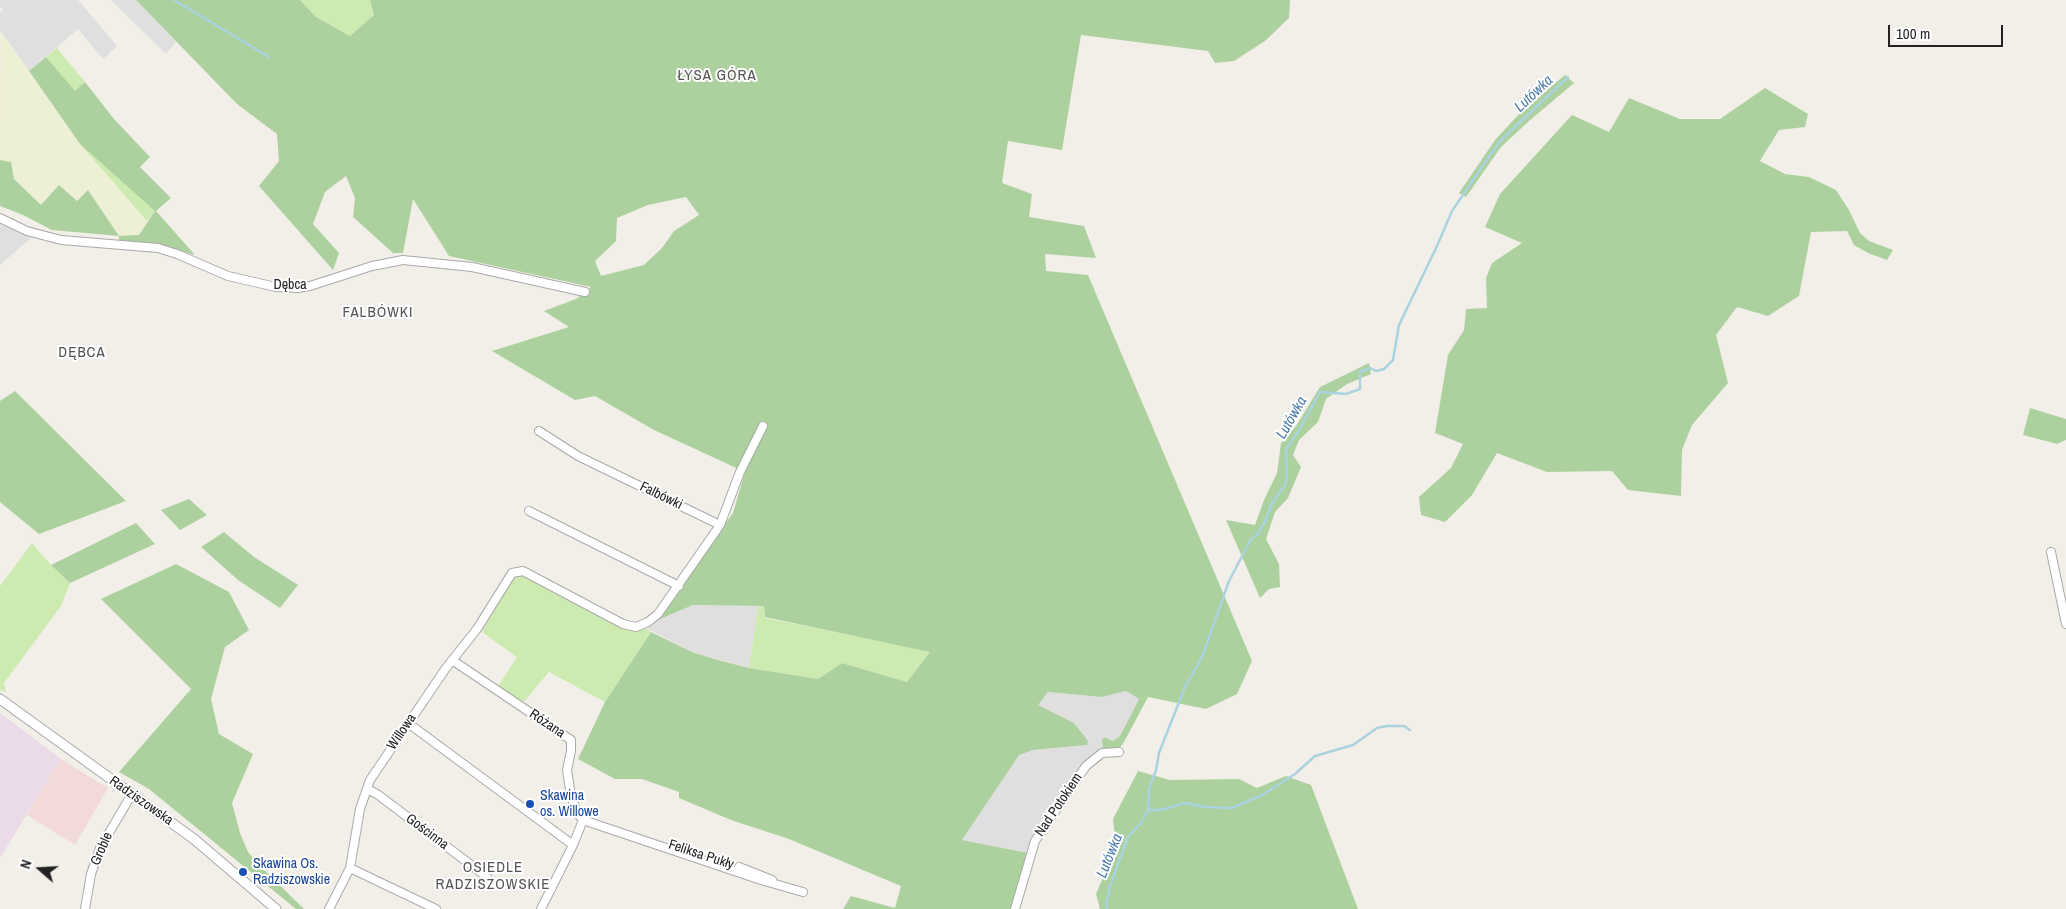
<!DOCTYPE html>
<meta charset="utf-8">
<style>
body{margin:0}
#map{position:relative;width:2066px;height:909px;overflow:hidden;background:#f2efe9;font-family:"Archivo Narrow",sans-serif}
canvas{display:block}
.north{position:absolute;left:15px;top:844px;width:50px;height:50px;-webkit-text-stroke:4px #fff;paint-order:stroke;rotate:289deg;font-size:14px;font-weight:700;line-height:20px;text-align:center;color:#222}
.north::after{content:'';display:block;margin:auto;width:18px;height:22px;background:#222;clip-path:polygon(50% 0,100% 100%,50% 72%,0 100%)}
.scale{position:absolute;left:1888px;top:25px;width:115px;height:22px;box-sizing:border-box;border:2px solid #222;border-top:0;padding-left:6px;font-size:15px;line-height:18px;white-space:nowrap;color:#222;-webkit-text-stroke:4px #fff;paint-order:stroke}
</style>
<div id="map">
<canvas width="2066" height="909"></canvas>
<div class="north">N</div>
<div class="scale">100 m</div>
</div>
<script>
const ctx = document.querySelector('canvas').getContext('2d');
ctx.lineJoin = 'round';
function fill(path, color) { ctx.fillStyle = color; ctx.fill(path, 'evenodd'); }
const poly = rows => new Path2D(rows.map(r => 'M' + r).join(''));
function strokePath(path, color, width, dash) { ctx.strokeStyle = color; ctx.lineWidth = width; ctx.lineCap = dash ? 'butt' : 'round'; ctx.setLineDash(dash || []); ctx.stroke(path); }
function write(font, color, halo, rows, align = 'center') {
  ctx.font = font + ' "Archivo Narrow",sans-serif'; ctx.lineWidth = 4; ctx.setLineDash([]); ctx.textBaseline = 'middle'; ctx.strokeStyle = halo; ctx.fillStyle = color; for (const [text, x, y, turn = 0] of rows) {
    ctx.save(); ctx.translate(x, y); ctx.rotate((+turn || 0) * Math.PI / 180); ctx.textAlign = isNaN(turn) ? turn : align; if (halo) ctx.strokeText(text, 0, 0); ctx.fillText(text, 0, 0); ctx.restore();
  }
}
const residential = poly([
 [0,0,78,0,117,46,103,59,78,29,29,71,0,30,0,13,3,10,0,6],
 [111,0,136,0,176,42,166,54],
 [0,223,31,238,0,265],
 [693,605,758,606,749,668,692,652,642,626],
 [1126,691,1139,699,1120,736,1113,741,1104,737,1102,741,1103,748,1090,756,1038,825,1028,853,962,840,1018,755,1033,750,1087,745,1074,723,1037,705,1048,692,1102,697]
]);
const commercial = poly([
 [61,759,108,788,75,845,27,815]
]);
const industrial = poly([
 [0,713,61,759,0,858]
]);
const farmland = poly([
 [1,32,80,144,147,221,140,235,119,236,88,190,77,201,41,206,14,179,11,162,0,160]
]);
const grass = poly([
 [300,0,370,0,374,15,350,36,316,17],
 [57,48,85,82,75,92,46,57],
 [80,144,156,210,147,221],
 [32,543,51,565,70,583,61,606,4,683,6,692,0,690,0,586],
 [519,575,527,577,601,615,642,626,651,632,605,702,549,672,523,703,498,686,517,657,482,632,506,589,515,576],
 [758,606,764,606,765,618,931,651,907,682,842,663,818,679,749,668]
]);
const forest = poly([
 [136,0,300,0,316,17,350,36,374,15,370,0,1290,0,1289,18,1265,41,1234,61,1215,63,1208,51,1081,35,1062,150,1008,141,1002,183,1032,194,1029,217,1084,226,1096,258,1045,254,1046,271,1088,275,1252,661,1237,694,1206,709,1148,697,1124,742,1119,749,1108,751,1103,748,1102,741,1104,737,1113,741,1120,736,1139,699,1126,691,1102,697,1048,692,1038,705,1074,723,1088,741,1087,745,1033,750,1019,755,962,840,1028,853,1011,909,843,909,851,896,895,908,901,886,789,839,731,820,679,798,679,792,642,779,615,779,578,759,605,702,651,632,692,652,718,660,749,668,818,679,842,663,907,682,930,652,765,617,764,606,693,605,653,622,733,513,745,472,654,430,595,396,575,400,492,351,569,327,544,311,576,299,591,287,449,256,413,199,403,253,393,253,353,217,355,198,346,176,325,192,313,224,339,253,333,270,259,186,279,161,277,134,237,104],
 [686,197,699,215,674,231,662,248,644,265,601,276,595,261,616,241,617,218,648,205],
 [46,57,75,91,85,82,114,119,150,157,140,167,171,198,156,211,195,255,165,246,119,240,119,236,52,230,23,215,0,206,0,160,11,162,14,179,41,205,59,185,77,201,88,190,119,236,139,235,155,211,80,144,29,71],
 [1565,75,1574,83,1529,121,1501,147,1466,197,1459,193,1495,140,1520,113],
 [1765,88,1808,114,1805,127,1779,130,1760,161,1785,174,1809,177,1836,190,1849,210,1860,233,1869,241,1893,250,1887,260,1868,253,1854,245,1847,231,1811,232,1799,296,1768,316,1737,307,1716,335,1728,383,1692,425,1682,450,1681,496,1628,490,1612,471,1547,472,1497,453,1472,495,1445,522,1421,515,1419,497,1451,468,1463,444,1435,433,1448,355,1464,330,1466,309,1487,308,1486,278,1492,263,1522,243,1485,227,1500,194,1572,115,1609,132,1629,98,1680,119,1720,119],
 [1369,363,1371,374,1347,384,1326,399,1318,422,1299,440,1293,455,1301,467,1288,498,1275,512,1266,539,1279,564,1280,587,1269,589,1260,598,1226,520,1255,525,1264,500,1277,473,1281,443,1296,426,1320,387],
 [15,391,126,501,39,534,0,502,0,401],
 [2030,408,2066,419,2066,440,2057,444,2023,435],
 [189,499,207,515,180,530,161,510],
 [136,523,155,544,70,583,51,565],
 [224,532,254,557,298,585,280,608,238,580,201,547],
 [176,564,229,592,249,630,225,647,211,699,219,734,253,754,232,803,240,833,248,852,258,864,304,909,296,909,149,789,119,772,191,689,101,599],
 [1138,771,1170,780,1239,779,1257,788,1286,776,1311,785,1358,909,1100,909,1096,894,1116,847,1113,819]
]);
const stream = poly([
 [174,0,269,57],
 [1149,810,1161,810,1185,803,1206,807,1232,808,1262,795,1295,774,1315,756,1353,745,1377,728,1387,726,1404,726,1410,730],
 [1107,909,1106,904,1110,886,1128,837,1140,824,1148,810,1149,789,1156,770,1159,753,1185,687,1202,657,1229,581,1251,539,1257,535,1265,522,1271,505,1285,485,1287,477,1286,449,1298,432,1320,392,1346,394,1360,389,1360,372,1370,368,1376,371,1384,369,1393,360,1399,325,1437,246,1452,211,1499,142,1568,77]
]);
const minor = poly([
 [0,218,27,231,61,240,158,248,177,254,228,276,276,287,298,288,310,286,372,266,403,260,472,267,585,292],
 [529,511,679,586],
 [720,525,740,472,763,426],
 [2051,552,2066,624],
 [452,660,571,740,571,751,567,770,571,796,577,813,583,820,761,880,803,892],
 [408,723,573,845],
 [367,789,377,794,487,877],
 [739,867,772,880],
 [350,868,436,909],
 [85,909,91,874,100,848,132,794],
 [329,909,350,868,360,809,370,780,446,668,477,629,512,573,523,571,623,624,636,627,648,622,658,614,720,525,578,456,539,431],
 [541,909,573,845,583,820],
 [1015,909,1035,841,1086,766,1102,753,1119,752]
]);
const tertiary = poly([
 [0,699,194,839,276,909]
]);
const markers = [
 [530,804,5,"#1a4fb4"],
 [243,872,5,"#1a4fb4"]
];
const streetNames = [
 ["Dębca",290,285],
 ["Falbówki",661,496,26],
 ["Różana",547,724,34],
 ["Willowa",402,732,-56],
 ["Radziszowska",141,801,35],
 ["Nad Potokiem",1059,805,-56],
 ["Gościnna",427,832,37],
 ["Groble",102,849,-66],
 ["Feliksa Pukły",701,855,18]
];
const transitNames = [
 ["Skawina",540,796],
 ["os. Willowe",540,812],
 ["Skawina Os.",253,864],
 ["Radziszowskie",253,880]
];
const neighbourhoodNames = [
 ["ŁYSA GÓRA",717,76],
 ["FALBÓWKI",378,313],
 ["DĘBCA",82,353],
 ["OSIEDLE",493,868],
 ["RADZISZOWSKIE",493,885]
];
const waterNames = [
 ["Lutówka",1534,94,-43],
 ["Lutówka",1292,418,-60],
 ["Lutówka",1110,856,-68]
];
fill(residential, '#e0dfdf');
fill(commercial, '#f2dad9');
fill(industrial, '#ebdbe8');
fill(farmland, '#eef0d5');
fill(grass, '#cdebb0');
fill(forest, '#add19e');
strokePath(stream, '#aad3df', 2.5);
strokePath(minor, '#a9a9a9', 10);
strokePath(tertiary, '#a9a9a9', 11);
strokePath(minor, '#fff', 8);
strokePath(tertiary, '#fff', 9);
for (const [x, y, r, color] of markers) { const dot = new Path2D(); dot.arc(x, y, r, 0, 2 * Math.PI); ctx.fillStyle = color; ctx.fill(dot); strokePath(dot, '#fff', 2); }
write('14px', '#222', '#fff', streetNames);
write('14px', '#164399', '#fff', transitNames, 'left');
ctx.letterSpacing = '1px';
write('15px', '#555', '#fff', neighbourhoodNames);
ctx.letterSpacing = '0px';
write('italic 15px', '#4a7aab', '#fff', waterNames);
</script>
